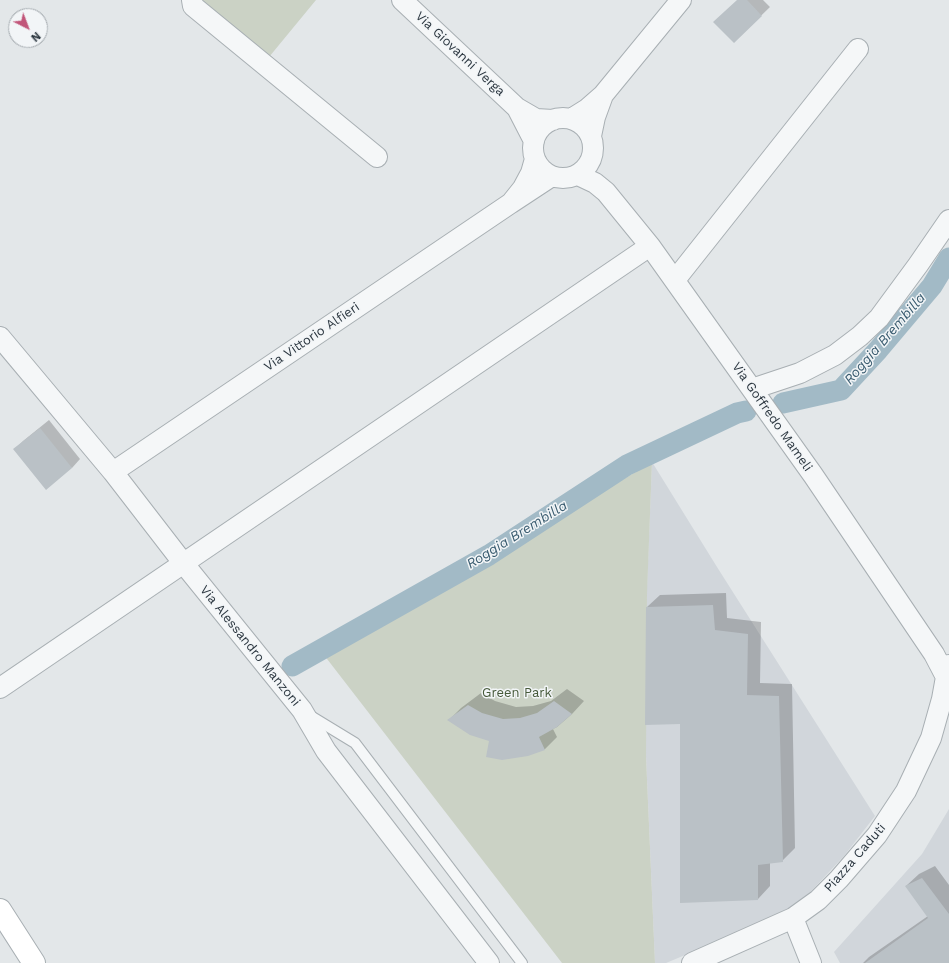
<!DOCTYPE html>
<style>
body{margin:0}
#map{position:relative;width:949px;height:963px;overflow:hidden;background:#e3e7e9;font-family:"Work Sans",sans-serif}
canvas{display:block}
.north{position:absolute;left:8px;top:8px;width:40px;height:40px;box-sizing:border-box;background:#f2f5f7;border:1px solid #a3a9ae;border-radius:50%;rotate:138deg;font-size:11px;font-weight:700;line-height:16px;text-align:center;color:#2c3740}
.north::after{content:'';display:block;margin:auto;width:14px;height:18px;background:#c15579;clip-path:polygon(50% 0,100% 100%,50% 72%,0 100%)}
</style>
<div id="map">
<canvas width="949" height="963"></canvas>
<div class="north">N</div>
</div>
<script>
const ctx = document.querySelector('canvas').getContext('2d');
ctx.lineJoin = 'round';
function fill(path, color) { ctx.fillStyle = color; ctx.fill(path, 'evenodd'); }
const poly = rows => new Path2D(rows.map(r => 'M' + r).join(''));
function strokePath(path, color, width, dash) { ctx.strokeStyle = color; ctx.lineWidth = width; ctx.lineCap = dash ? 'butt' : 'round'; ctx.setLineDash(dash || []); ctx.stroke(path); }
function write(font, color, halo, rows, align = 'center') {
  ctx.font = font + ' "Work Sans",sans-serif'; ctx.lineWidth = 3; ctx.setLineDash([]); ctx.textBaseline = 'middle'; ctx.strokeStyle = halo; ctx.fillStyle = color; for (const [text, x, y, turn = 0] of rows) {
    ctx.save(); ctx.translate(x, y); ctx.rotate((+turn || 0) * Math.PI / 180); ctx.textAlign = isNaN(turn) ? turn : align; if (halo) ctx.strokeText(text, 0, 0); ctx.fillText(text, 0, 0); ctx.restore();
  }
}
const built = poly([
 [652,462,717,567,875,816,844,856,802,901,750,928,666,963,655,963,643,687],
 [949,809,949,963,840,963,834,952,922,854]
]);
const green = poly([
 [184,0,316,0,260,68],
 [652,462,647,594,646,756,655,963,562,963,324,655,571,511]
]);
const shadow = poly([
 [738,0,763,0,770,7,734,42],
 [49,420,80,459,72,468,15,449,23,441],
 [726,593,727,618,761,622,760,683,792,684,795,848,782,861,770,862,770,886,758,899,681,723,647,607,660,595],
 [567,689,584,701,572,714,557,727,553,729,557,737,545,749,528,755,490,740,449,720,461,708,481,693,495,701,516,707,533,706,551,701],
 [935,866,949,885,949,963,863,963,869,957,928,916,906,886,919,874]
]);
const canal = poly([
 [783,403,841,390,878,350,932,286,949,258],
 [292,666,489,555,627,465,737,413,746,411]
]);
const building = poly([
 [737,0,747,0,762,16,734,43,713,22],
 [40,428,72,468,46,490,13,449],
 [713,605,715,630,748,634,747,695,779,696,783,862,758,865,758,900,680,903,680,724,645,725,646,607],
 [554,701,572,714,557,727,539,737,545,750,528,756,502,760,486,757,489,741,470,735,447,720,468,705,482,713,503,719,520,718,537,713],
 [922,878,949,914,949,963,865,963,928,918,905,886]
]);
const lane = poly([
 [309,715,355,743,522,963]
]);
const street = poly([
 [192,0,193,6,377,157],
 [402,0,517,108],
 [603,95,681,0],
 '533 148a30 30 0 1 1 60 0a30 30 0 1 1-60 0Z',
 [571,119,587,109,603,95,595,117,591,136],
 [534,141,517,108,536,119,553,120],
 [535,159,531,173,523,188,511,203,552,176],
 [578,175,595,183,606,192,650,246,813,475,934,654,946,677],
 [675,280,858,49],
 [0,337,113,472,184,564,302,710,326,751,489,963],
 [752,389,800,373,835,355,860,336,879,318,918,265,949,220],
 [113,472,511,203],
 [0,688,650,246],
 [793,918,811,963],
 [692,963,793,918,818,900,839,879,877,835,906,791,931,738,942,699,946,677,949,665]
]);
const secondary = poly([
 [0,910,34,963]
]);
const streetNames = [
 ["Via Giovanni Verga",460,54,43],
 ["Via Vittorio Alfieri",312,337,-34],
 ["Via Goffredo Mameli",772,417,55],
 ["Via Alessandro Manzoni",250,646,51],
 ["Piazza Caduti",855,858,-49]
];
const parkNames = [
 ["Green Park",517,693]
];
const waterNames = [
 ["Roggia Brembilla",885,339,-49],
 ["Roggia Brembilla",517,535,-32]
];
fill(built, '#d1d6db');
fill(green, '#cbd2c5');
fill(shadow, '#0003');
strokePath(canal, '#a2bac6', 21);
fill(building, '#bac1c6');
strokePath(lane, '#a8afb3', 12);
strokePath(street, '#a8afb3', 22);
strokePath(secondary, '#a8afb3', 24);
strokePath(lane, '#f5f7f8', 10);
strokePath(street, '#f5f7f8', 20);
strokePath(secondary, '#fff', 22);
write('13px', '#2c3740', '#f2f5f7', streetNames);
write('13px', '#475a3b', '#f2f5f7', parkNames);
write('italic 14px', '#3a5c70', '#f2f5f7', waterNames);
</script>
